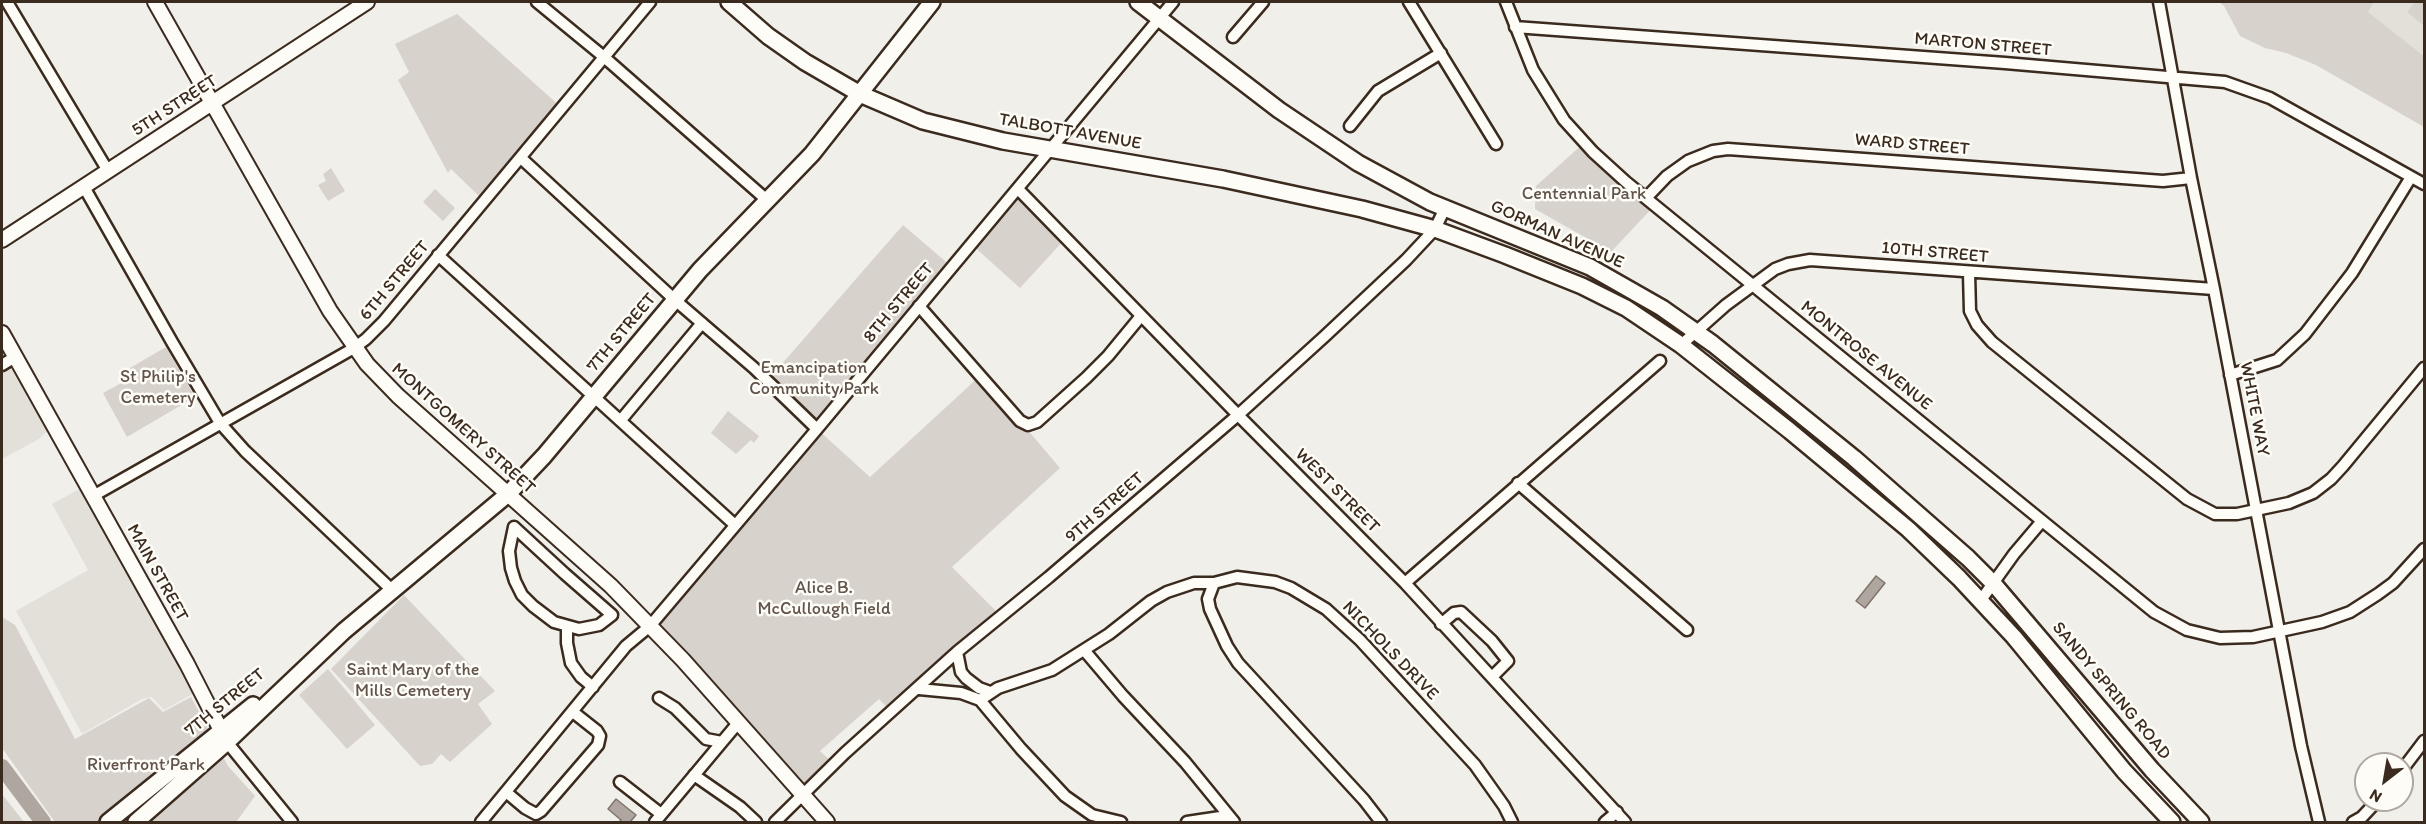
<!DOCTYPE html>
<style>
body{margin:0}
#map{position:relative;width:2426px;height:824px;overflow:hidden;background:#f1efea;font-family:Itim,sans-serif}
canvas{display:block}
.frame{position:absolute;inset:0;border:3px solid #3b2a1e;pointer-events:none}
.north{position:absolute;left:2354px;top:752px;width:60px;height:60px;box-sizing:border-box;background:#fdfcf7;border:2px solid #afa8a0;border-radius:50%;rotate:211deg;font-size:16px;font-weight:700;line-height:24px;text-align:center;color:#3b2a1e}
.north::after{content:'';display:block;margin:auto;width:21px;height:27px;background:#3b2a1e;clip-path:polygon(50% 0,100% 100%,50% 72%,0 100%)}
</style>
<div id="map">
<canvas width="2426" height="824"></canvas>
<div class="frame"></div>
<div class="north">N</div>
</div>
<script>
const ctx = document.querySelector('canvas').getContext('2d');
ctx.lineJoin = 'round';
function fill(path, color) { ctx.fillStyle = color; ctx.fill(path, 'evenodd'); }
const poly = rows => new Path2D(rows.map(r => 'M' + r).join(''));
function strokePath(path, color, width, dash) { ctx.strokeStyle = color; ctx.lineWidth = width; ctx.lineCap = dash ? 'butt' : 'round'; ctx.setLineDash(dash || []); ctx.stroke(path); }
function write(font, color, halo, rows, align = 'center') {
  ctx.font = font + ' Itim,sans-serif'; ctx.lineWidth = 5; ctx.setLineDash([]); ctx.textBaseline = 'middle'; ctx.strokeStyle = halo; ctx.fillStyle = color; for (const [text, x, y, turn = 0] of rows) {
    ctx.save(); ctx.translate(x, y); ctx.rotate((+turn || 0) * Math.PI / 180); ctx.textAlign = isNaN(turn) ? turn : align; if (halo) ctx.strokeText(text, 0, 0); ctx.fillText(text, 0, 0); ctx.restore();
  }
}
const built = poly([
 [2374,2,2424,2,2424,56,2367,12],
 [2,345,48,430,39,439,2,459],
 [81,488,196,692,164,710,152,697,142,699,82,734,16,611,88,570,52,504]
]);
const green = poly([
 [2219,2,2374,2,2368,12,2424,56,2424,127,2316,65,2286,53,2265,48,2240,36,2224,6],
 [2415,2,2424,2,2424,26,2407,12],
 [457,14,562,108,484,201,451,169,448,173,398,80,409,72,395,44],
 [1584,143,1655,205,1611,252,1535,209,1536,186],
 [331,168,345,191,328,201,318,185,326,181,323,174],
 [435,189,455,208,443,221,423,202],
 [1018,189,1066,238,1020,288,971,244],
 [903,225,952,267,817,429,870,477,981,375,1060,468,952,567,1002,617,891,712,879,699,820,751,834,764,803,795,650,626,817,429,767,381],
 [166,347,195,397,127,437,103,393,134,376,130,368],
 [728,411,759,436,754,443,751,440,736,454,711,433],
 [404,595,495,691,478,704,492,724,450,762,441,754,432,764,420,766,331,669],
 [2,617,15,625,75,739,149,698,163,712,191,697,228,766,255,796,237,821,238,822,55,822,2,748],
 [328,669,375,725,347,749,299,695],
 [2,794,20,817,24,822,2,822]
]);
const water = poly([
 [1876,576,1885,583,1865,608,1856,601,1876,576],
 [616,799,636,815,630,822,619,822,621,820,608,809,616,799]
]);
const river = poly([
 [2,767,43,822]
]);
const street = poly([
 [7,2,108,171],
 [537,2,604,57,768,201],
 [1409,2,1496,144],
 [1506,2,1533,70,1564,120,1593,152,1626,182,2154,612,2187,630,2220,638,2253,637,2322,622,2350,612,2378,594,2393,583,2424,549],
 [2159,2,2191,178,2214,289,2301,746,2319,822],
 [1515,27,2005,63,2225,82,2270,98,2424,184],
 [1233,37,1263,2],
 [1350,126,1378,91,1441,53],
 [521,158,675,300,754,368,817,429],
 [84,187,172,342,220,423,245,451,393,591],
 [1018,189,1238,415,1405,583,1625,822],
 [1646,198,1667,176,1688,161,1713,151,1728,149,2163,181,2191,178],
 [438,255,735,525],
 [1969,273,1970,311,1977,325,1992,342,2187,499,2215,514,2237,514,2289,503,2313,493,2331,479,2343,466,2424,368],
 [919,306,1020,421,1028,425,1037,422,1086,378,1108,356,1141,316],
 [1681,345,1726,305,1775,269,1788,264,1810,260,2214,289],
 [2,365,15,357],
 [2230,375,2277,360,2305,334,2352,273,2411,177],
 [621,420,702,323],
 [1518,483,1687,630],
 [93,496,354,348,366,339,384,321,650,2],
 [514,527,565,574,612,615,599,625,579,629,554,622,533,606,522,595,515,581,511,568,509,551,514,527],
 [1214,583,1208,599,1210,609,1227,646,1238,663,1364,800,1381,822],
 [1405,583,1660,361],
 [1981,600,2014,554,2042,521],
 [1441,624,1454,613,1461,612,1492,641,1508,661,1492,677],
 [567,626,567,643,571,663,581,677,593,687],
 [1084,650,1123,696,1185,762,1234,822],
 [957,652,961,672,966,678,979,688,990,692],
 [919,689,961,693,980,700,1021,749,1065,796,1092,815,1121,822],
 [659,698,675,708,706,739,722,742,738,723],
 [980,700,998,688,1052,670,1109,634,1151,601,1167,592,1194,583,1214,583,1237,577,1275,582,1291,588,1326,609,1360,640,1475,765,1504,806,1512,822],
 [227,742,292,822],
 [2402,770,2424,741],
 [694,775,740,807,756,822],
 [620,782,661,814],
 [506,792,525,808,536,814,541,811,598,745,600,736,597,731,573,712],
 [481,822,626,646,650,626,817,429,1173,2],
 [655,822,722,742],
 [775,822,845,753,957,652,1049,577,1238,415,1325,336,1406,260,1435,229,1445,208],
 [1187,822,1227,816],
 [1605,822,1617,812],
 [2353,822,2362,817,2378,800]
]);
const secondary = poly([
 [155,2,330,311,367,364,398,396,611,586,683,660,827,822],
 [2,240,367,2],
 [2,333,187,664,225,738]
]);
const primary = poly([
 [729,2,768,36,805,62,860,94,923,121,1003,141,1223,179,1362,209,1435,229,1505,255,1582,286,1626,308,1681,345,1790,431,1908,529,1959,578,2014,637,2124,771,2172,822],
 [1138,2,1279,110,1358,163,1430,202,1590,267,1662,308,1713,344,1854,458,1968,558,1993,583,2152,770,2201,822],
 [108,822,253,705],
 [136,822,227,742,344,631,508,494,544,456,700,270,812,154,932,2]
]);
const streetNames = [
 ["MARTON STREET",1983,45,5],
 ["5TH STREET",175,106,-33],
 ["TALBOTT AVENUE",1070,132,10],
 ["WARD STREET",1912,145,5],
 ["GORMAN AVENUE",1557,235,24],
 ["10TH STREET",1935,253,5],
 ["6TH STREET",395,281,-50],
 ["8TH STREET",899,303,-50],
 ["7TH STREET",622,333,-50],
 ["MONTROSE AVENUE",1866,356,39],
 ["WHITE WAY",2254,409,79],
 ["MONTGOMERY STREET",463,429,42],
 ["WEST STREET",1337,491,45],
 ["9TH STREET",1105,508,-41],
 ["MAIN STREET",157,573,61],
 ["NICHOLS DRIVE",1390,651,46],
 ["SANDY SPRING ROAD",2111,691,50],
 ["7TH STREET",225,703,-39]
];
const parkNames = [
 ["Centennial Park",1584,194],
 ["Emancipation",814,368],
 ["Community Park",814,389],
 ["St Philip's",158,377],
 ["Cemetery",158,398],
 ["Alice B.",824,588],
 ["McCullough Field",824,609],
 ["Saint Mary of the",413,670],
 ["Mills Cemetery",413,691],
 ["Riverfront Park",146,765]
];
fill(built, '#e3e0da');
fill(green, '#d7d2cc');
fill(water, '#aea69f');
strokePath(water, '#80746b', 1.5);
strokePath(river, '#aea69f', 16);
strokePath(street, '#3b2a1e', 15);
strokePath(secondary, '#3b2a1e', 18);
strokePath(primary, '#3b2a1e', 20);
strokePath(street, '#fdfcf7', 10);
strokePath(secondary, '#fdfcf7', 14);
strokePath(primary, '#fdfcf7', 15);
write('18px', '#3b2a1e', '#fdfcf7', streetNames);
write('18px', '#62544a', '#fdfcf7', parkNames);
</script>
